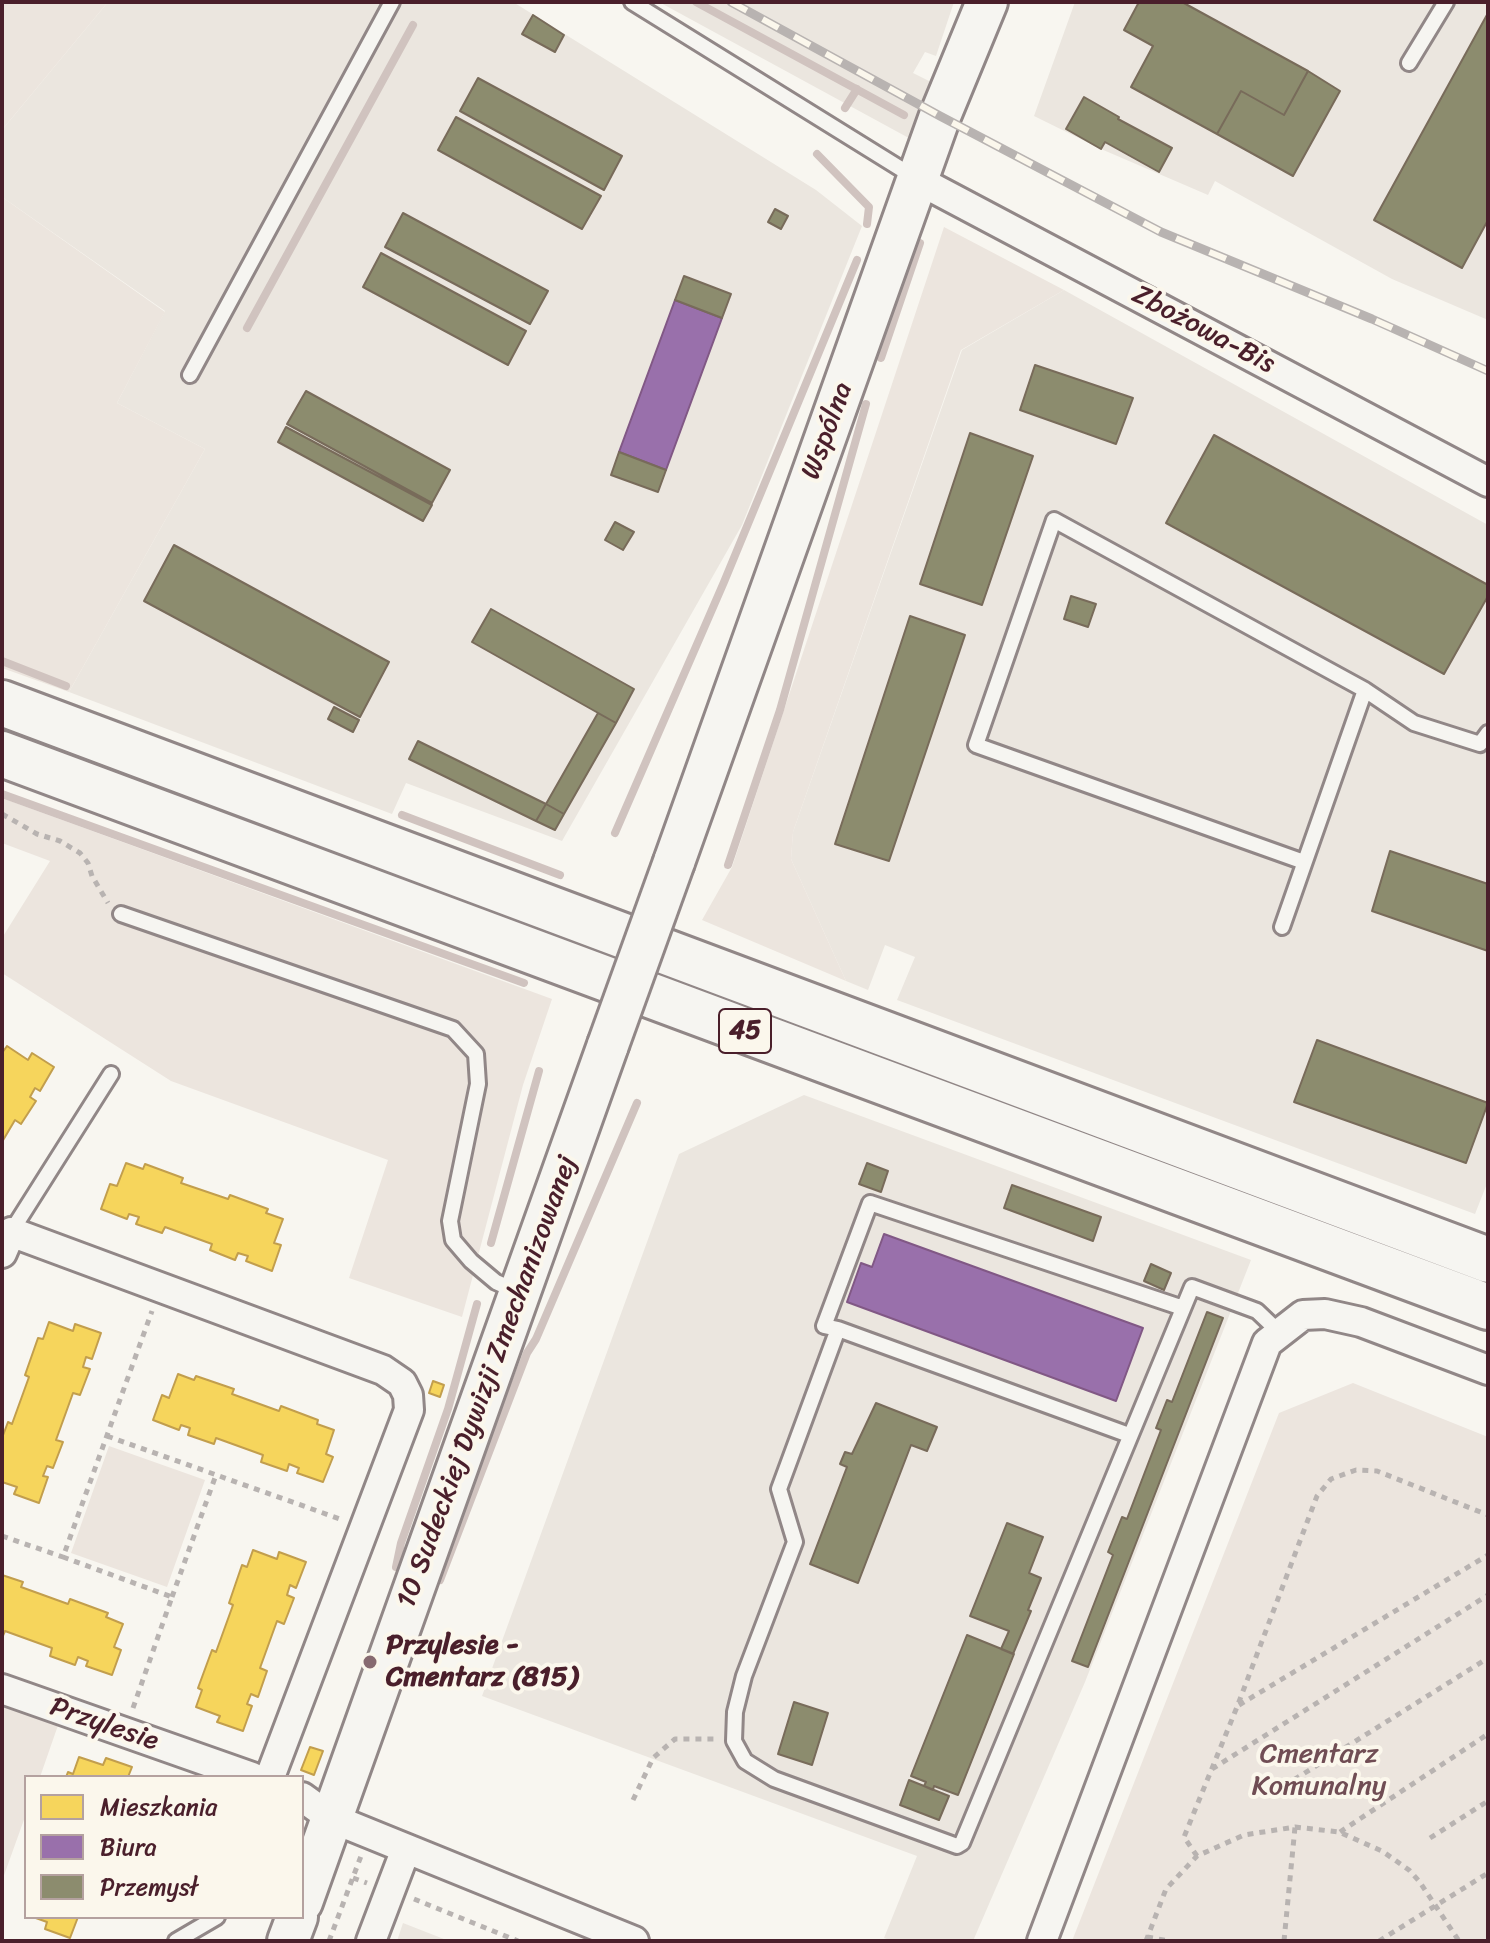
<!DOCTYPE html>
<meta charset="utf-8">
<style>
body{margin:0}
#map{position:relative;width:1490px;height:1943px;overflow:hidden;background:#f8f6f0;font-family:Sriracha,sans-serif}
canvas{display:block}
.frame{position:absolute;inset:0;border:4px solid #4a1f2b;pointer-events:none}
.legend{position:absolute;left:24px;top:1775px;width:280px;height:144px;box-sizing:border-box;background:#fbf7ec;border:2px solid #b4a19f;margin:0;padding:10px 14px;list-style:none;font-size:24px;color:#4a1f2b}
.legend li{display:flex;align-items:center;gap:16px;height:40px}
.legend b{width:40px;border:2px solid #b4a19f}
</style>
<div id="map">
<canvas width="1490" height="1943"></canvas>
<div class="frame"></div>
<ul class="legend">
<li><b style="height:22px;background:#f6d55c"></b>Mieszkania</li>
<li><b style="height:22px;background:#9970ab"></b>Biura</li>
<li><b style="height:22px;background:#8c8c6e"></b>Przemysł</li>
</ul>
</div>
<script>
const ctx = document.querySelector('canvas').getContext('2d');
ctx.lineJoin = 'round';
function fill(path, color) { ctx.fillStyle = color; ctx.fill(path, 'evenodd'); }
const poly = rows => new Path2D(rows.map(r => 'M' + r).join(''));
function strokePath(path, color, width, dash) { ctx.strokeStyle = color; ctx.lineWidth = width; ctx.lineCap = dash ? 'butt' : 'round'; ctx.setLineDash(dash || []); ctx.stroke(path); }
function write(font, color, halo, rows, align = 'center') {
  ctx.font = font + ' Sriracha,sans-serif'; ctx.lineWidth = 8; ctx.setLineDash([]); ctx.textBaseline = 'middle'; ctx.strokeStyle = halo; ctx.fillStyle = color; for (const [text, x, y, turn = 0] of rows) {
    ctx.save(); ctx.translate(x, y); ctx.rotate((+turn || 0) * Math.PI / 180); ctx.textAlign = isNaN(turn) ? turn : align; if (halo) ctx.strokeText(text, 0, 0); ctx.fillText(text, 0, 0); ctx.restore();
  }
}
const built = poly([
 [108,2,513,2,816,190,862,226,742,525,562,841,406,783,392,814,69,692,205,449,117,403,165,311,2,197,2,130],
 [659,2,954,2,936,56,925,52,913,73,949,91,929,149],
 [1075,2,1488,2,1488,320,1392,279,1215,181,1208,195,1101,149,1034,116],
 [1064,290,1488,525,1488,1181,1475,1214,897,1000,915,957,885,945,868,990,846,981,791,859,793,832,962,350],
 [804,1095,1251,1260,1085,1682,973,1941,892,1941,884,1938,917,1856,482,1696,679,1154],
 [403,1923,449,1941,397,1941]
]);
const green = poly([
 [2,2,108,2,2,130],
 [2,197,165,312,117,403,205,449,69,692,2,668],
 [944,227,1064,290,961,350,793,832,791,859,846,981,702,920,732,867],
 [2,798,552,999,523,1085,462,1317,349,1278,388,1160,171,1081,2,973,2,938,50,861,2,843],
 [1353,1383,1488,1437,1488,1941,1072,1941,1279,1413],
 [109,1446,205,1480,167,1587,71,1553],
 [2,1689,63,1711,40,1777,26,1777,26,1814,2,1881]
]);
const homes = poly([
 [7,1046,28,1060,32,1053,54,1067,40,1091,35,1088,30,1097,36,1101,21,1124,15,1120,2,1142,2,1053,7,1046],
 [126,1163,143,1169,145,1164,183,1178,181,1183,228,1199,230,1195,268,1209,266,1213,283,1219,274,1243,281,1245,272,1271,246,1261,248,1256,238,1253,235,1260,210,1250,212,1244,165,1227,162,1233,136,1224,139,1217,129,1214,127,1219,101,1209,110,1184,117,1186,126,1163],
 [49,1322,73,1331,75,1324,101,1333,92,1359,86,1357,83,1367,90,1369,80,1395,73,1393,56,1440,63,1442,53,1468,47,1466,43,1476,48,1477,39,1503,14,1494,17,1487,2,1482,2,1438,8,1422,12,1424,29,1377,25,1375,38,1338,43,1339,49,1322],
 [178,1374,194,1380,196,1376,234,1389,232,1394,279,1411,281,1406,318,1420,317,1424,334,1430,326,1454,333,1457,323,1482,297,1473,299,1468,289,1464,287,1471,261,1462,263,1455,216,1438,214,1444,188,1435,190,1428,181,1425,179,1430,153,1420,162,1395,169,1398,178,1374],
 [433,1381,444,1385,440,1397,429,1393,433,1381],
 [253,1550,277,1559,279,1552,306,1562,296,1588,290,1585,287,1595,294,1598,284,1624,277,1621,260,1668,267,1671,258,1697,251,1694,247,1704,252,1706,243,1731,217,1722,220,1716,196,1707,202,1690,198,1688,212,1650,216,1652,233,1605,229,1603,242,1565,247,1567,253,1550],
 [2,1575,23,1582,21,1587,68,1604,70,1599,108,1613,106,1617,123,1624,114,1647,121,1650,112,1675,86,1666,88,1661,78,1657,75,1665,50,1656,52,1648,5,1631,2,1638,2,1575],
 [310,1747,323,1751,314,1775,301,1770,310,1747],
 [79,1757,103,1765,106,1758,132,1767,128,1777,66,1777,68,1772,73,1774,79,1757],
 [33,1917,78,1917,70,1938,45,1929,47,1922,33,1917]
]);
const offices = poly([
 [675,300,722,318,666,470,619,452,675,300],
 [884,1234,1143,1328,1116,1401,847,1302,861,1263,872,1267,884,1234]
]);
const industry = poly([
 [1139,2,1182,2,1308,71,1284,115,1241,91,1217,134,1131,87,1153,46,1124,30,1139,2],
 [1488,13,1488,220,1462,268,1374,220,1488,13],
 [533,15,564,35,555,52,522,34,533,15],
 [1308,71,1340,91,1293,176,1217,134,1241,91,1284,115,1308,71],
 [478,78,622,156,604,190,460,111,478,78],
 [1084,97,1119,117,1118,119,1172,148,1159,172,1105,142,1101,149,1066,129,1084,97],
 [456,117,601,196,582,229,438,150,456,117],
 [775,209,788,216,781,229,768,222,775,209],
 [403,213,548,291,530,324,385,247,403,213],
 [381,253,526,331,508,365,363,287,381,253],
 [684,276,731,294,722,318,675,300,684,276],
 [1035,365,1133,398,1116,444,1020,410,1035,365],
 [306,391,450,470,432,503,287,424,306,391],
 [286,427,432,505,423,521,278,442,286,427],
 [970,433,1033,456,982,605,920,584,970,433],
 [1214,435,1488,585,1488,596,1444,674,1166,523,1214,435],
 [619,452,666,470,658,492,611,475,619,452],
 [615,522,634,532,623,550,605,540,615,522],
 [174,545,389,662,360,717,144,601,174,545],
 [1071,596,1096,604,1088,627,1064,619,1071,596],
 [491,609,634,689,616,723,472,642,491,609],
 [910,616,965,635,889,861,835,844,910,616],
 [334,707,359,720,353,732,328,719,334,707],
 [598,713,616,723,564,814,546,804,598,713],
 [418,741,546,804,536,821,409,759,418,741],
 [546,804,564,814,555,830,536,821,546,804],
 [1390,851,1488,884,1488,951,1372,911,1390,851],
 [1317,1040,1488,1103,1466,1163,1294,1102,1317,1040],
 [867,1163,888,1171,881,1192,859,1184,867,1163],
 [1012,1185,1101,1217,1093,1241,1004,1208,1012,1185],
 [1151,1264,1171,1273,1164,1290,1144,1281,1151,1264],
 [1207,1312,1223,1318,1088,1667,1072,1661,1113,1555,1108,1552,1122,1517,1127,1519,1161,1430,1156,1428,1167,1400,1172,1402,1207,1312],
 [876,1403,937,1427,927,1451,911,1445,858,1583,810,1564,847,1467,840,1464,845,1452,852,1454,876,1403],
 [1007,1523,1043,1537,1029,1573,1041,1578,1028,1610,1031,1611,1013,1654,1001,1649,1009,1631,970,1616,1007,1523],
 [967,1635,1014,1654,958,1795,934,1786,933,1790,924,1786,926,1782,911,1776,967,1635],
 [794,1702,828,1713,812,1765,778,1754,794,1702],
 [909,1780,949,1796,939,1820,900,1805,909,1780]
]);
const stream = poly([
 [696,2,904,115],
 [845,108,857,89],
 [817,154,869,207,867,224],
 [247,328,413,25],
 [881,358,920,243],
 [2,661,66,686],
 [2,794,524,983],
 [402,815,560,875],
 [615,833,724,582,857,260],
 [728,865,780,710,866,404],
 [491,1243,539,1071],
 [396,1567,401,1543,448,1409,477,1304],
 [440,1580,527,1353,536,1339,637,1103]
]);
const path = poly([
 [2,814,37,834,60,841,80,853,88,863,92,876,108,903],
 [107,1436,340,1519],
 [2,1536,63,1557],
 [172,1597,216,1475],
 [1239,1705,1488,1555],
 [133,1708,172,1597,63,1557,152,1311],
 [1212,1769,1488,1595],
 [1284,1786,1488,1658],
 [633,1800,653,1758,675,1739,715,1739],
 [1340,1832,1488,1734],
 [1430,1838,1488,1801],
 [1197,1856,1184,1837,1237,1707,1317,1496,1331,1479,1356,1470,1377,1471,1488,1515],
 [353,1878,367,1883],
 [414,1899,518,1941],
 [1147,1937,1169,1941],
 [329,1941,361,1856],
 [1146,1941,1166,1889,1197,1856,1244,1835,1295,1827,1339,1832,1382,1851,1409,1870,1419,1881,1459,1941],
 [1284,1941,1295,1827],
 [1379,1941,1488,1873]
]);
const lane = poly([
 [632,2,914,177],
 [1409,63,1446,2],
 [190,375,392,2],
 [1365,690,1414,723,1480,744,1488,733],
 [121,914,453,1029,476,1054,478,1084,450,1221,453,1240,471,1261,496,1282,516,1291],
 [1282,927,1365,690,1054,520,976,745,1304,862],
 [11,1232,111,1074],
 [838,1329,824,1326,870,1203,1183,1308],
 [1129,1435,838,1329,779,1489,795,1542,744,1676,735,1712,734,1741,745,1761,774,1779,957,1846,962,1843,1192,1287,1257,1311,1279,1332],
 [176,1941,217,1917]
]);
const street = poly([
 [918,180,1488,482],
 [2,1253,11,1232,383,1370,402,1383,408,1395,409,1410,270,1777],
 [2,1689,252,1777],
 [302,1797,331,1818,634,1941],
 [371,1941,406,1849],
 [1042,1941,1267,1343,1303,1315,1325,1314,1361,1322,1488,1370]
]);
const secondary = poly([
 [674,862,940,116,987,2],
 [302,1902,608,1045],
 [288,1941,297,1917]
]);
const primary = poly([
 [2,703,1488,1260],
 [2,754,1488,1307]
]);
const rail = poly([
 [731,2,940,116,1161,232,1372,319,1488,371]
]);
const secondaryBridge = poly([
 [608,1045,674,862]
]);
const markers = [
 [370,1662,8,"#876a70"]
];
const shields = [
 [745,1031,52]
];
const shieldNames = [
 ["45",745,1031]
];
const streetNames = [
 ["Zbożowa-Bis",1203,330,28],
 ["Wspólna",828,431,-70],
 ["10 Sudeckiej Dywizji Zmechanizowanej",488,1382,-70],
 ["Przylesie",104,1725,19]
];
const poiNames = [
 ["Przylesie -",386,1646],
 ["Cmentarz (815)",386,1678]
];
const parkNames = [
 ["Cmentarz",1319,1755],
 ["Komunalny",1319,1787]
];
fill(built, '#ebe6df');
fill(green, '#ece5de');
fill(homes, '#f6d55c');
strokePath(homes, '#c29e4d', 2);
fill(offices, '#9970ab');
strokePath(offices, '#815885', 2);
fill(industry, '#8c8c6e');
strokePath(industry, '#786b5a', 2);
strokePath(stream, '#d0c3bf', 8);
strokePath(lane, '#918787', 20);
strokePath(street, '#918787', 34);
strokePath(secondary, '#918787', 46);
strokePath(primary, '#918787', 50);
strokePath(path, '#b8b3b1', 5, [6, 6]);
strokePath(lane, '#f6f5f1', 14);
strokePath(street, '#f6f5f1', 28);
strokePath(secondary, '#f6f5f1', 40);
strokePath(primary, '#f6f5f1', 44);
strokePath(rail, '#b8b3b1', 9);
strokePath(rail, '#fbf7ec', 6, [18]);
strokePath(secondaryBridge, '#918787', 46, []);
strokePath(secondaryBridge, '#f6f5f1', 40);
for (const [x, y, r, color] of markers) { const dot = new Path2D(); dot.arc(x, y, r, 0, 2 * Math.PI); ctx.fillStyle = color; ctx.fill(dot); strokePath(dot, '#fbf7ec', 3); }
for (const [x, y, w] of shields) { const box = new Path2D(); box.roundRect(x - w / 2, y - 22, w, 44, 6); ctx.fillStyle = '#fbf7ec'; ctx.fill(box); strokePath(box, '#4a1f2b', 2); }
write('bold 26px', '#4a1f2b', null, shieldNames);
write('28px', '#4a1f2b', '#fbf7ec', streetNames);
write('bold 28px', '#4a1f2b', '#fbf7ec', poiNames, 'left');
write('28px', '#704d54', '#fbf7ec', parkNames);
</script>
